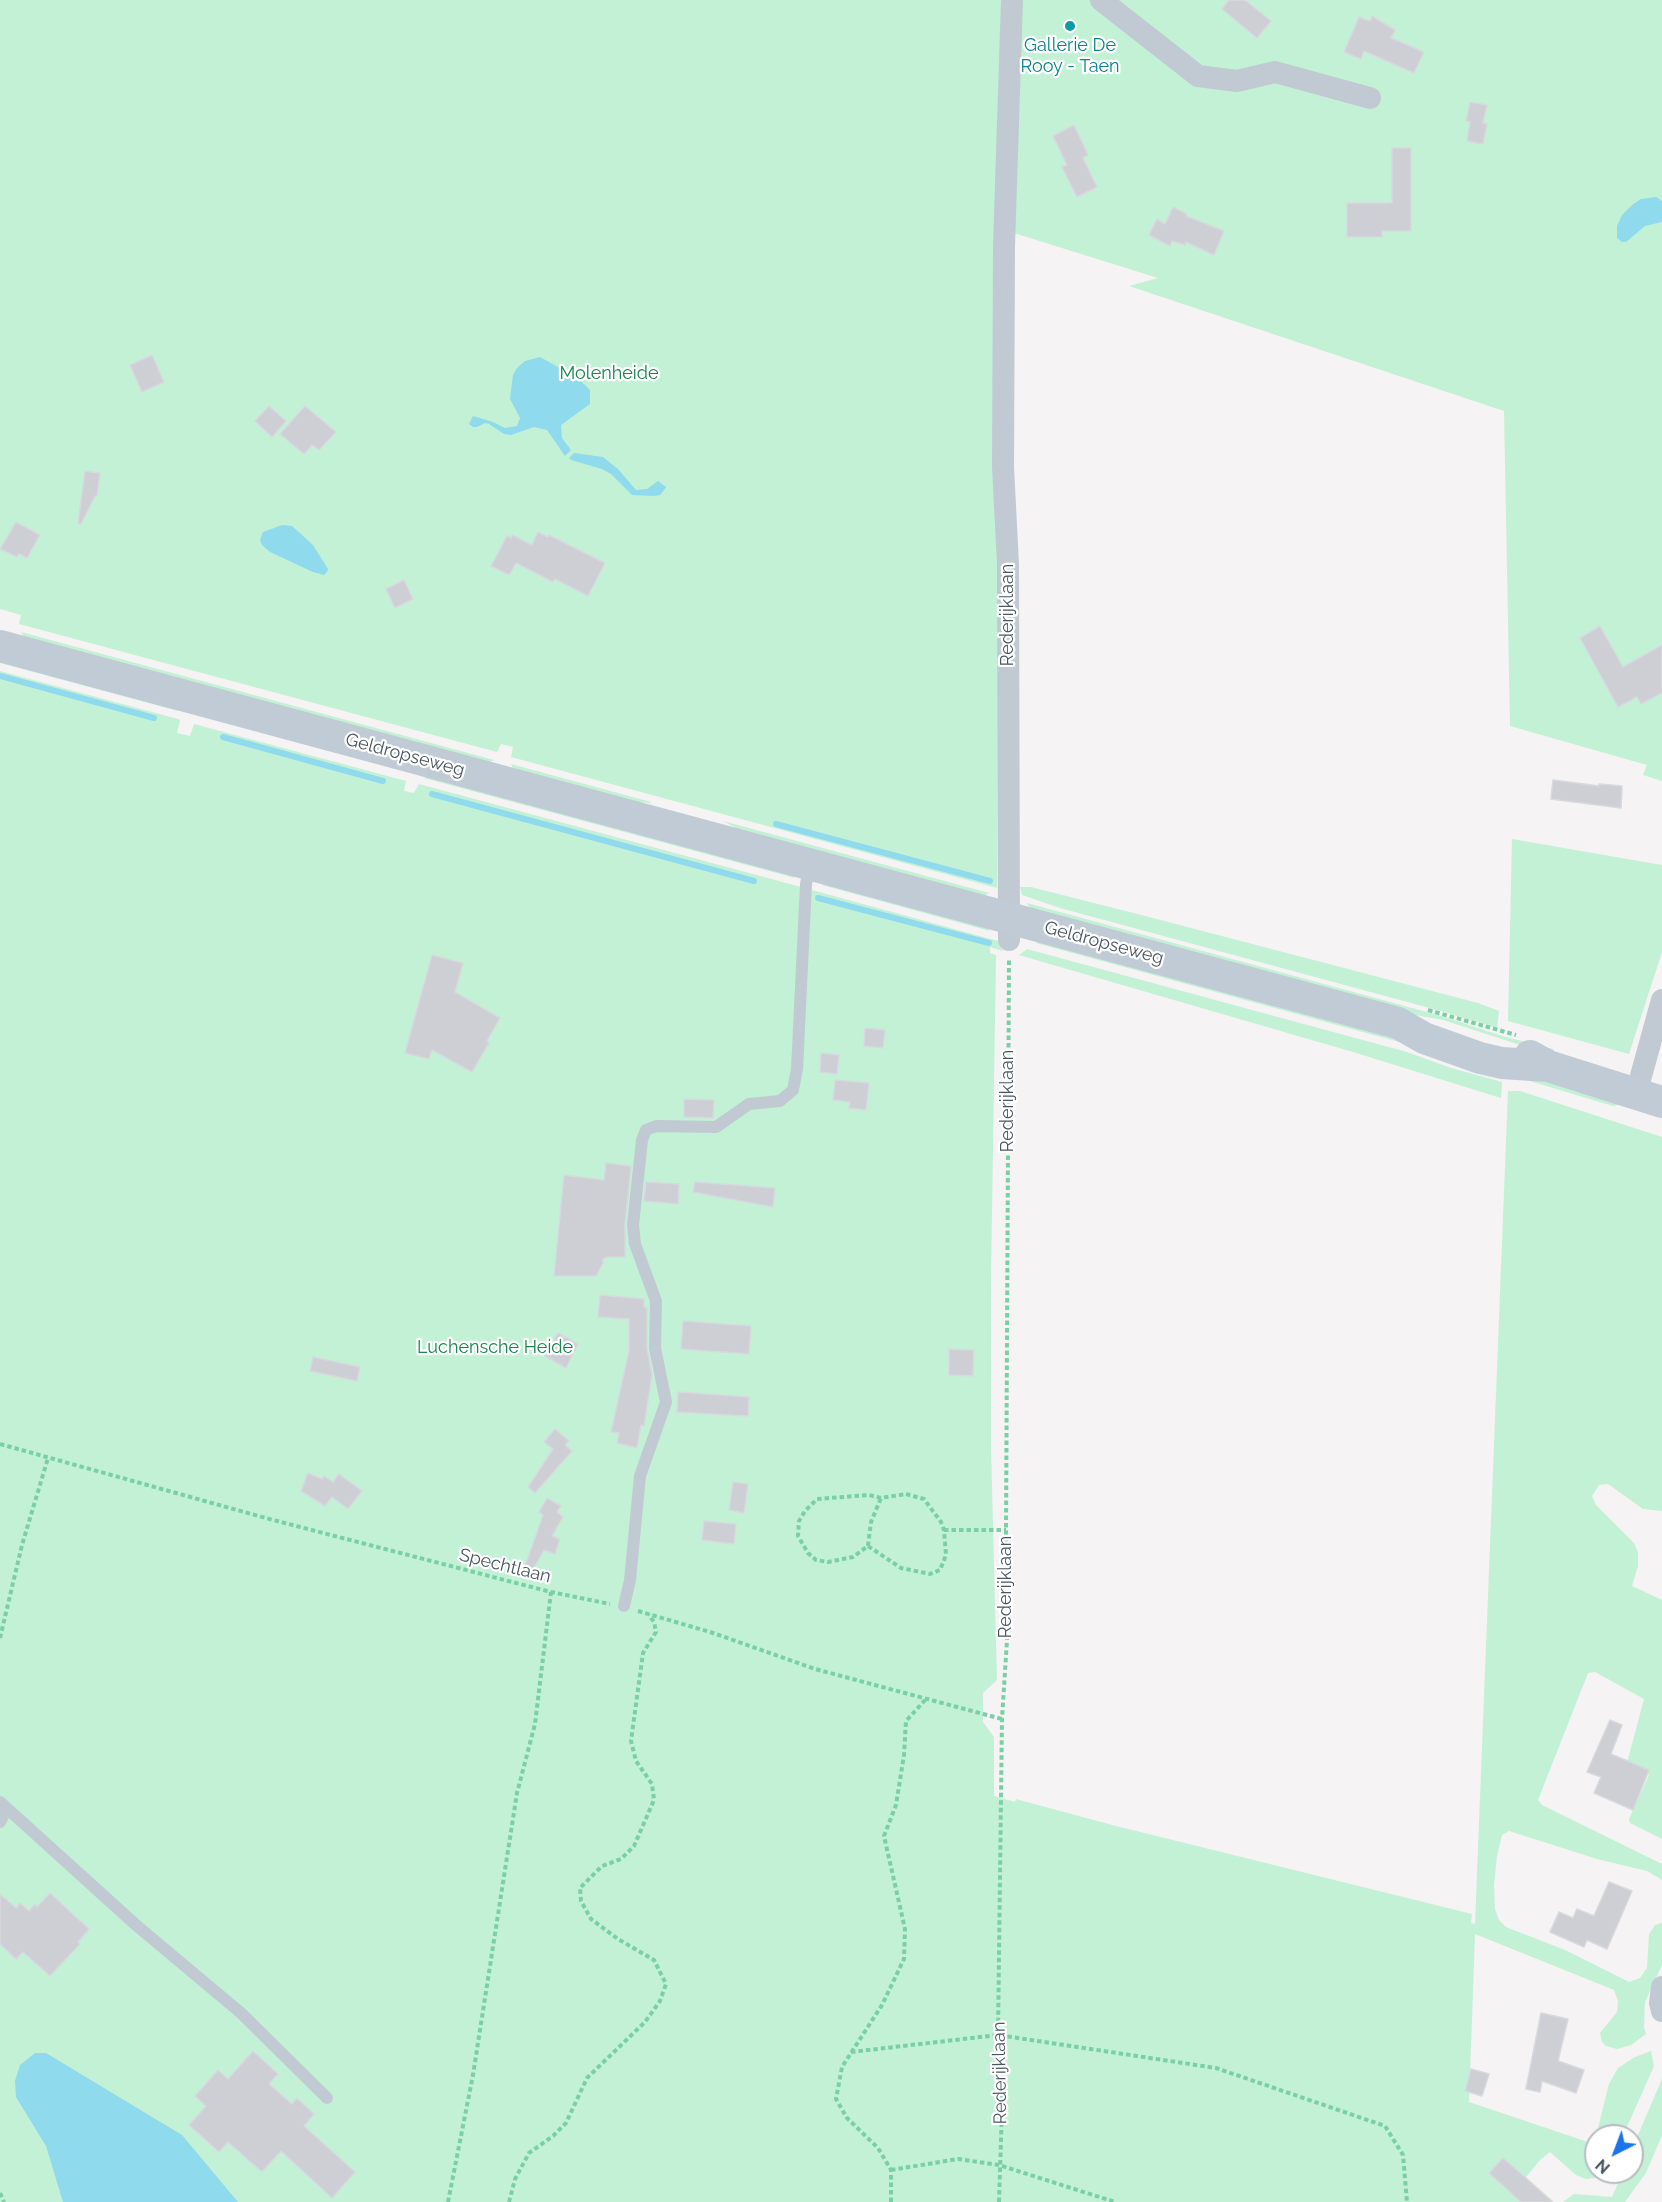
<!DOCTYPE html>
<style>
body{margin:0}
#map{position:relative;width:1662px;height:2202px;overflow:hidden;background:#f5f3f3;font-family:Raleway,sans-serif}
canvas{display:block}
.north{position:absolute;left:1584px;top:2124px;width:60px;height:60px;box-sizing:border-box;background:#fff;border:2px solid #b7bbc0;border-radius:50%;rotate:222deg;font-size:16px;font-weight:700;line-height:24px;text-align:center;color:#4a5661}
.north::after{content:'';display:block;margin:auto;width:21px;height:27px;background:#1a73e8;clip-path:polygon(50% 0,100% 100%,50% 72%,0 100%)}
</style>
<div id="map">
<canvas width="1662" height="2202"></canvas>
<div class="north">N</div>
</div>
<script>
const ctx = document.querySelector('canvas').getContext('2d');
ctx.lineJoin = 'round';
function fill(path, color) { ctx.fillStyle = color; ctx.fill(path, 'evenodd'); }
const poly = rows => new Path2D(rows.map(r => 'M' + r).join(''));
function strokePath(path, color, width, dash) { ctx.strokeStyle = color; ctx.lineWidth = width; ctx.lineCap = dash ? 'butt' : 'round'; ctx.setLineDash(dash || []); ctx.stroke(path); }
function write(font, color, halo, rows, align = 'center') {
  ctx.font = font + ' Raleway,sans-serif'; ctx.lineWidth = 4.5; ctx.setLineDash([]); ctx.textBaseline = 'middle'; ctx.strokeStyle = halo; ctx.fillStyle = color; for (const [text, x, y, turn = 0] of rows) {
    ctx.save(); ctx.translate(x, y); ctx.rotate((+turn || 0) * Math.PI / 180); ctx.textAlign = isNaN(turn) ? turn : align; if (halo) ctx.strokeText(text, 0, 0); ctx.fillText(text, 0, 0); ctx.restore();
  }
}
const green = poly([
 [0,0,1662,0,1662,781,1643,775,1647,765,1510,726,1504,411,1129,286,1158,278,1001,229,997,888,511,757,513,747,501,744,497,752,19,624,21,615,0,609],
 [21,632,494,760,484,765,26,642],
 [0,656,174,703,178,711,0,663],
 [0,671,178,719,180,720,177,733,190,736,194,724,406,781,404,791,414,793,419,784,801,887,799,901,806,903,812,890,998,941,1003,951,990,947,990,953,996,955,991,1276,991,1448,997,1680,983,1693,983,1722,994,1737,994,1796,1015,1802,1016,1799,1112,1825,1472,1914,1471,1923,1475,1924,1508,1091,1520,1091,1662,1137,1662,1511,1643,1509,1608,1484,1599,1485,1592,1496,1596,1505,1634,1543,1638,1552,1638,1566,1632,1586,1662,1600,1662,1839,1630,1823,1629,1819,1649,1775,1627,1763,1644,1699,1595,1672,1588,1673,1538,1800,1542,1805,1662,1864,1662,1880,1647,1871,1597,1859,1509,1831,1502,1835,1497,1856,1494,1885,1495,1909,1499,1920,1506,1927,1565,1950,1629,1982,1640,1978,1647,1968,1649,1934,1655,1925,1662,1923,1662,1965,1645,2002,1644,2027,1646,2034,1631,2045,1617,2049,1606,2046,1602,2042,1600,2033,1617,2012,1618,2001,1614,1990,1475,1934,1469,2102,1591,2143,1597,2132,1609,2084,1618,2068,1635,2057,1651,2051,1654,2066,1623,2136,1596,2136,1596,2172,1605,2172,1602,2177,1586,2179,1576,2175,1550,2152,1540,2160,1526,2177,1552,2202,0,2202],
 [511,764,651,802,651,803,616,801,516,774],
 [431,773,790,870,795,878,424,778],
 [723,821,989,893,979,899,756,839],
 [1512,839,1662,865,1662,952,1629,1054,1508,1021],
 [830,880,983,922,990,931,822,885],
 [1020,887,1031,887,1149,917,1478,1003,1499,1011,1497,1028,1448,1013,1060,908,1022,895],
 [1027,903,1445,1017,1502,1036,1553,1049,1556,1055,1554,1056,1443,1020,1399,1012,1033,914],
 [1044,938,1527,1074,1623,1104,1613,1106,1403,1043,1036,943],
 [1027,949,1407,1052,1451,1068,1502,1082,1501,1098,1353,1052,1019,955],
 [1662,2079,1662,2135,1646,2173,1625,2202,1563,2202,1574,2194,1612,2197,1623,2172,1632,2172,1632,2149]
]);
const water = poly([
 [1656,197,1662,201,1662,222,1645,226,1626,242,1622,242,1617,238,1617,226,1622,215,1632,205,1641,199],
 [540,357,578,378,590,390,590,404,561,425,562,438,571,450,565,456,547,430,534,427,511,435,504,434,489,424,485,423,477,427,473,427,469,424,473,416,493,422,505,428,517,426,520,418,510,399,513,375,517,368,525,361],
 [574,453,603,457,618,469,636,490,647,489,658,481,666,487,664,490,660,495,654,496,632,495,611,474,602,469,571,460,569,458],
 [282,525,292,526,313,545,328,569,327,572,324,575,313,572,270,552,262,545,260,540,263,532],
 [35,2053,46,2053,182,2135,238,2202,63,2202,46,2146,16,2097,15,2081,20,2065]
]);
const stream = poly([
 [0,676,154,718],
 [223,737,383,781],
 [432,794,754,881],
 [776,824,990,881],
 [818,898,989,943]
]);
const building = poly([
 [1229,0,1245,0,1271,21,1257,38,1222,9,1229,0],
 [1372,16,1395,30,1391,38,1424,52,1414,73,1364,51,1361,59,1344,52,1359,17,1370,21,1372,16],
 [1470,102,1487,105,1483,123,1487,124,1483,144,1467,141,1470,122,1466,121,1470,102],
 [1074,125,1088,155,1083,158,1097,187,1077,197,1062,167,1067,165,1053,136,1074,125],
 [1392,148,1411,148,1411,231,1382,231,1382,237,1347,237,1347,203,1392,203,1392,148],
 [1173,207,1187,214,1186,216,1224,231,1214,255,1186,242,1185,245,1172,241,1170,246,1149,235,1157,219,1165,224,1173,207],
 [152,355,164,382,142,392,130,365,152,355],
 [269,406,286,421,272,437,255,421,269,406],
 [305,406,336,432,319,450,312,445,304,454,280,434,305,406],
 [85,471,100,473,97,496,95,496,81,524,78,523,85,471],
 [16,522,40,535,27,558,19,554,17,557,0,549,16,522],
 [538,532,548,537,549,535,605,563,588,596,555,579,553,582,516,563,510,574,507,574,491,566,507,536,511,538,512,535,532,545,538,532],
 [404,580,413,599,395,608,386,589,404,580],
 [1600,626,1623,667,1662,645,1662,693,1641,704,1637,697,1618,707,1580,638,1600,626],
 [1553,780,1599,786,1599,784,1622,786,1621,808,1551,799,1553,780],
 [432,955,463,963,455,992,500,1018,487,1041,489,1043,472,1072,432,1050,429,1059,405,1053,432,955],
 [865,1028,885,1030,883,1048,864,1046,865,1028],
 [821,1053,839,1055,837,1074,820,1072,821,1053],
 [835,1080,869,1083,866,1110,849,1108,850,1102,833,1100,835,1080],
 [684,1099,714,1100,713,1118,684,1117,684,1099],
 [606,1163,631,1166,625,1224,625,1257,607,1257,603,1259,603,1263,596,1276,554,1276,564,1175,604,1180,606,1163],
 [646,1182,679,1184,678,1204,644,1201,646,1182],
 [695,1182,775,1188,773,1207,693,1192,695,1182],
 [600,1295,644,1299,644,1307,647,1308,647,1348,652,1375,644,1426,641,1425,637,1448,617,1443,619,1433,611,1432,629,1351,629,1319,598,1317,600,1295],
 [683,1321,751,1326,749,1354,681,1349,683,1321],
 [558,1333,578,1344,566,1368,545,1356,558,1333],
 [949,1349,974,1350,973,1376,949,1375,949,1349],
 [313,1357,360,1367,357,1381,310,1371,313,1357],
 [678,1392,749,1397,748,1416,677,1412,678,1392],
 [555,1429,569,1441,565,1445,572,1451,535,1493,528,1487,553,1449,544,1442,555,1429],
 [308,1473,322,1479,324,1476,333,1482,339,1474,362,1491,348,1509,332,1497,325,1506,301,1491,308,1473],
 [733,1482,748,1484,744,1513,729,1510,733,1482],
 [547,1498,561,1506,557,1512,563,1517,552,1536,560,1539,555,1554,544,1550,531,1573,524,1569,543,1515,539,1512,547,1498],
 [704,1521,736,1524,734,1544,702,1540,704,1521],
 [1610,1720,1622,1725,1611,1754,1649,1770,1633,1810,1594,1793,1601,1777,1587,1772,1610,1720],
 [1609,1882,1632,1891,1607,1949,1587,1940,1584,1947,1550,1932,1559,1912,1573,1918,1577,1909,1594,1916,1609,1882],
 [50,1893,89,1929,78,1942,80,1944,50,1976,23,1952,16,1959,0,1944,0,1894,16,1908,20,1903,29,1911,35,1904,37,1907,50,1893],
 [1541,2013,1568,2019,1558,2061,1584,2070,1576,2093,1542,2081,1540,2092,1526,2089,1541,2013],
 [253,2051,278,2074,269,2084,292,2104,297,2098,314,2114,304,2126,355,2172,332,2198,281,2151,262,2172,228,2142,219,2152,189,2125,206,2106,195,2096,218,2070,228,2079,253,2051],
 [1471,2069,1489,2074,1482,2096,1465,2091,1471,2069],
 [1503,2158,1527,2179,1553,2202,1521,2202,1489,2173,1503,2158]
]);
const path = poly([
 [1428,1010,1516,1035],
 [0,1444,273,1520,551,1592,610,1604],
 [906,1494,924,1499,941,1522,944,1530,946,1555,940,1570,930,1574,901,1568,868,1546,853,1557,828,1562,816,1560,808,1553,798,1536,799,1521,805,1511,817,1499,869,1495,881,1498,906,1494],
 [944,1530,1006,1530],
 [868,1546,871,1522,881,1498],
 [638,1611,710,1632,815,1669,1002,1719],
 [0,1638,22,1545,48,1458],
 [851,2052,998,2035,1216,2068,1385,2126,1403,2155,1407,2202],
 [891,2170,958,2159,999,2165,1115,2202],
 [0,2193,4,2202],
 [448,2202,473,2075,517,1793,535,1724,551,1592],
 [509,2202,515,2179,529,2153,553,2136,566,2123,587,2078,645,2022,660,2001,666,1984,654,1960,618,1939,591,1919,581,1901,580,1888,602,1866,621,1859,634,1846,654,1800,652,1784,636,1761,631,1741,643,1653,656,1632,654,1622,649,1615],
 [891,2202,891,2170,878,2148,847,2118,836,2099,842,2067,882,2005,904,1959,905,1929,884,1836,896,1805,904,1755,906,1721,925,1700],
 [999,2202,1002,2109,998,2035,1002,1719,1008,1624,1006,1530,1009,959]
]);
const service = poly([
 [624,1606,630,1580,640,1476,666,1402,655,1348,656,1301,635,1244,633,1225,642,1140,646,1130,656,1126,716,1127,749,1104,780,1101,793,1090,797,1069,806,884,810,865],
 [0,1802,136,1925,241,2013,327,2098],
 [0,1822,7,1808]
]);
const minor = poly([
 [1101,0,1198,76,1237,81,1275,72,1370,98],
 [1009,940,1008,564,1003,467,1004,246,1012,0],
 [1636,1094,1662,1000],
 [1662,1987,1660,2003,1662,2011]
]);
const secondary = poly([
 [0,646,1398,1023,1424,1038,1480,1058,1502,1063,1548,1066],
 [1530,1056,1548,1066,1662,1102]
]);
const markers = [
 [1070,26,6,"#0f9aa8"]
];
const cultureNames = [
 ["Gallerie De",1070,46],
 ["Rooy - Taen",1070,67]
];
const parkNames = [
 ["Molenheide",609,374],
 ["Luchensche Heide",495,1348]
];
const streetNames = [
 ["Rederijklaan",1008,615,-90],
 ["Geldropseweg",405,755,15],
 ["Geldropseweg",1104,943,15],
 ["Rederijklaan",1008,1101,-90],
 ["Spechtlaan",505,1566,14],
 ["Rederijklaan",1006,1587,-90],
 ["Rederijklaan",1000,2073,-91]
];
fill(green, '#c3f1d5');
fill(water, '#90daee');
strokePath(stream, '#90daee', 6);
fill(building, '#cdcfd5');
strokePath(building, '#d7d9de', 1.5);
strokePath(path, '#7ad0a6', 4, [4.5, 3]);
strokePath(service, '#c1cad2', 12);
strokePath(minor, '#c1cad2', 22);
strokePath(secondary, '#c1cbd6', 32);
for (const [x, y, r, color] of markers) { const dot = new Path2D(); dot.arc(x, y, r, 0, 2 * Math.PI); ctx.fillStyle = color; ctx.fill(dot); strokePath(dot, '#fff', 2); }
write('18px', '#0d838f', '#fff', cultureNames);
write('18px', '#17864f', '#fff', parkNames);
write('18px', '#4a5661', '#fff', streetNames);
</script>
